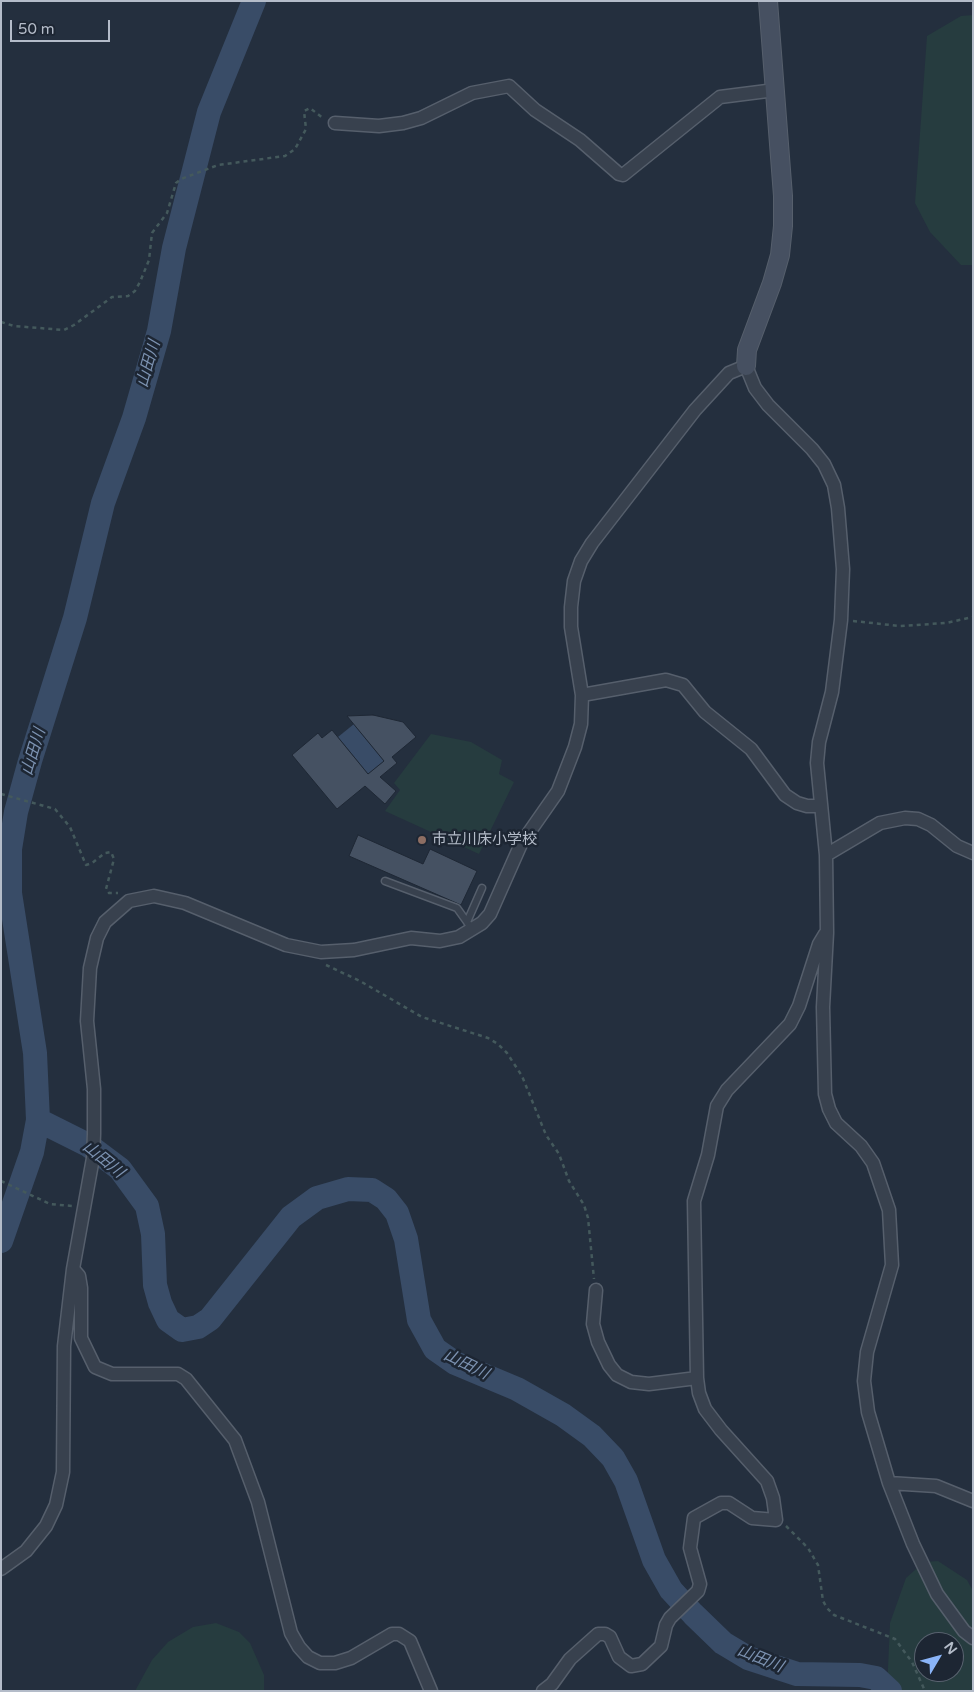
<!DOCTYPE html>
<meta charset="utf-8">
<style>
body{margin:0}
#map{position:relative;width:974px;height:1692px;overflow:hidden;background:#242f3e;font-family:"Varela Round",sans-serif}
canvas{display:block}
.frame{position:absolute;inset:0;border:2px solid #b4bcc9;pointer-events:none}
.north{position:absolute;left:914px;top:1632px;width:50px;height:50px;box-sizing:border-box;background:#1d2633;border:1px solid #59626f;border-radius:50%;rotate:53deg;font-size:14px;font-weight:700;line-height:20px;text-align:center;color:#b4bcc9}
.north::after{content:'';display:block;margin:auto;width:18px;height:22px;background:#8ab4f8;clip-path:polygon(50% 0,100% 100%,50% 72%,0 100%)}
.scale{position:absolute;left:10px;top:20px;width:100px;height:22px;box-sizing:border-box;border:2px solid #b4bcc9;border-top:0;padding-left:6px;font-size:15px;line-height:18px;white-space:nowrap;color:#b4bcc9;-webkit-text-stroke:4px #1d2633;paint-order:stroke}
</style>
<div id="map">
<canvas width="974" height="1692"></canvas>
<div class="frame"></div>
<div class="north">N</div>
<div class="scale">50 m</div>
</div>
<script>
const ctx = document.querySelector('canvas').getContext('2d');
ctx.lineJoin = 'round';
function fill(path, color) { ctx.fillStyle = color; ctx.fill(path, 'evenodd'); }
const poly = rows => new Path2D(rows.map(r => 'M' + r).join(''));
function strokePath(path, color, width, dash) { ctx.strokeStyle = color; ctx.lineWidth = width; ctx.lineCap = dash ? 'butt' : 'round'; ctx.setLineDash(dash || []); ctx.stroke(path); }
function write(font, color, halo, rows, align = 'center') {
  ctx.font = font + ' "Varela Round","Noto Sans JP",sans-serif'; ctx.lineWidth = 5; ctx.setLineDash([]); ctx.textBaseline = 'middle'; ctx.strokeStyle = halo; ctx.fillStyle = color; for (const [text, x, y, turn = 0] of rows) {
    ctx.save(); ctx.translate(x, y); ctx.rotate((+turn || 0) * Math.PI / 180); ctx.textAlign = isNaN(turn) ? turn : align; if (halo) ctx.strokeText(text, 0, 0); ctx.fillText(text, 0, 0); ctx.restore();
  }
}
const green = poly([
 [973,15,973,265,961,265,930,232,915,203,927,36,961,16],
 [431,734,471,742,502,760,499,774,514,782,479,854,385,811,400,790,394,783],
 [938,1561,967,1580,973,1591,973,1691,887,1691,890,1623,906,1578,924,1562],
 [924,1642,954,1642,954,1672,924,1672],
 [216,1623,239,1632,250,1643,264,1675,264,1691,135,1691,152,1660,168,1642,193,1627]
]);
const water = poly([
 [354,724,384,761,368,774,338,737]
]);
const river = poly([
 [38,1120,88,1145,120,1169,147,1206,153,1234,155,1285,160,1303,168,1320,182,1330,198,1327,210,1319,291,1217,317,1198,348,1189,372,1190,386,1199,397,1213,406,1239,419,1320,435,1349,455,1363,517,1389,563,1415,592,1436,613,1458,626,1481,654,1560,671,1590,693,1614,723,1643,748,1658,797,1674,860,1675,876,1678,890,1691],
 [1,1241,32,1152,38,1120,35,1053,10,893,10,849,16,812,30,761,75,618,103,503,134,418,159,331,174,248,209,112,254,1]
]);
const building = poly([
 [373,715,403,722,416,737,392,757,397,763,380,777,396,791,385,804,365,786,337,809,292,755,318,733,322,738,332,730,368,774,384,761,347,716,373,715],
 [358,835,423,864,430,849,477,871,461,905,349,856,358,835]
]);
const path = poly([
 [1,322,14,326,64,330,74,325,112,297,128,296,135,291,140,282,149,260,152,233,167,213,176,183,181,179,218,165,285,156,295,149,306,129,304,111,310,108,324,119],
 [853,621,900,626,946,623,973,617],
 [1,794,55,809,70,827,86,865,92,863,105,853,111,852,114,859,106,889,109,893,118,893],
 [326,965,360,981,422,1017,488,1038,498,1044,507,1053,522,1076,546,1135,559,1154,569,1181,584,1205,588,1218,594,1279],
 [1,1181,50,1204,72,1206],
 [786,1526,808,1548,818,1565,823,1601,827,1608,834,1615,895,1639,912,1662,925,1691]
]);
const lane = poly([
 [385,881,457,908,467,922],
 [469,925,467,922,482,888]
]);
const street = poly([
 [335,123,379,126,403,123,421,118,472,93,509,86,535,110,580,140,619,174,623,175,720,97,775,90],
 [582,695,666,680,683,685,705,712,751,749,785,795,797,803,807,806,821,806],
 [826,855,880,823,905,818,918,819,931,825,957,846,973,853],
 [73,1269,79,1276,81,1288,81,1338,95,1367,112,1374,178,1374,186,1379,235,1440,258,1502,291,1633,299,1647,308,1657,320,1663,335,1663,351,1658,392,1634,399,1634,410,1641,431,1691],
 [596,1290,593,1324,598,1342,609,1365,617,1375,631,1382,649,1384,697,1378],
 [889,1483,936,1486,973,1501],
 [1,1569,26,1551,46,1526,56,1505,63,1472,64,1346,73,1269,93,1158,94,1134,94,1089,87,1021,90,968,97,938,105,922,129,901,154,896,185,903,286,945,321,952,354,950,411,938,440,941,459,937,482,923,490,914,521,844,558,791,575,747,581,724,582,695,571,627,571,607,574,581,581,561,592,543,695,410,729,373,746,366,755,388,768,405,812,449,824,464,834,485,838,508,843,569,841,620,832,692,819,742,817,763,826,855,827,933,823,1007,825,1094,829,1109,836,1123,861,1146,873,1163,889,1210,892,1265,867,1352,864,1381,868,1412,889,1483,913,1544,937,1594,964,1631,973,1638],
 [543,1691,552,1684,570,1659,598,1634,605,1634,610,1637,619,1657,631,1666,642,1664,661,1646,666,1625,670,1618,698,1591,700,1584,690,1548,694,1518,721,1503,729,1503,752,1518,776,1520,773,1498,767,1481,721,1430,705,1409,699,1393,697,1378,694,1201,708,1155,717,1106,727,1090,790,1024,799,1006,819,944,825,934]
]);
const secondary = poly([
 [746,366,747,350,772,283,780,255,783,226,783,196,768,1]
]);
const markers = [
 [422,840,5,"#8d6e63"]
];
const poiNames = [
 ["市立川床小学校",432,840]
];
const waterNames = [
 ["山田川",149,364,-74],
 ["山田川",34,752,-73],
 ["山田川",103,1160,39],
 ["山田川",466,1365,26],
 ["山田川",760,1659,22]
];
fill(green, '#263c3f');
fill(water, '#394c67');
strokePath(river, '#394c67', 24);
fill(building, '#455162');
strokePath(building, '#1f2835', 1);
strokePath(lane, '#565f6c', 9);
strokePath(street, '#565f6c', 15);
strokePath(secondary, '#565f6c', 20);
strokePath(path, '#44595c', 2.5, [4, 4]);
strokePath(lane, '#38414e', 6);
strokePath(street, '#38414e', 12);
strokePath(secondary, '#465061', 18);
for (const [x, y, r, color] of markers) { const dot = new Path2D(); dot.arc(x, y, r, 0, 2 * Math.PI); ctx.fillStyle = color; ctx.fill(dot); strokePath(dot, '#1d2633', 2); }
write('15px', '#b4bcc9', '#1d2633', poiNames, 'left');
write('italic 16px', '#7c92b1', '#1d2633', waterNames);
</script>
